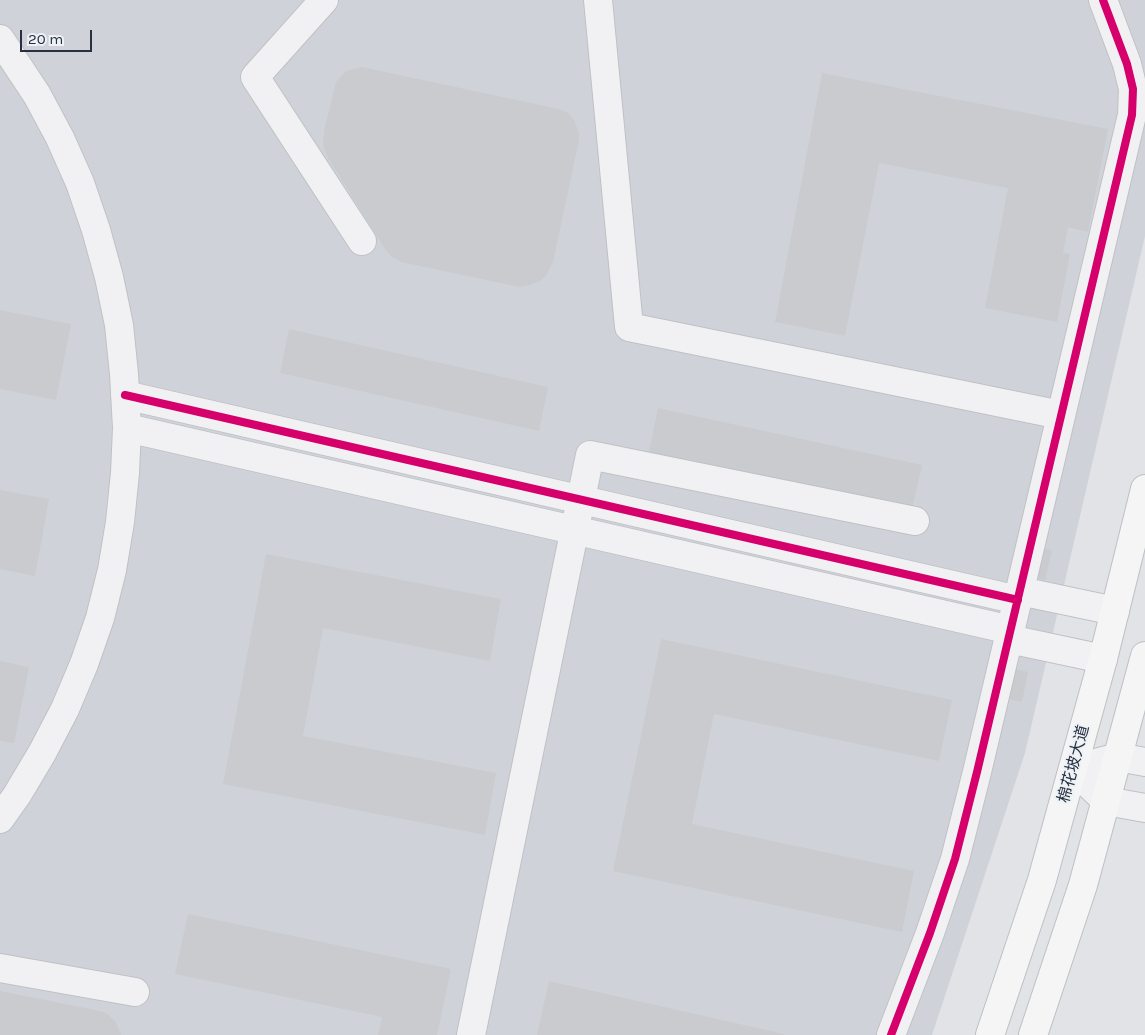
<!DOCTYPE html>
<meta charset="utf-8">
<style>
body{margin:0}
#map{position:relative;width:1145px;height:1035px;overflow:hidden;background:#e1e3e6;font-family:Karla,sans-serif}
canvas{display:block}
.scale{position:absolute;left:20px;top:30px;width:72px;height:22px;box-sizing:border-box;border:2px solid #273140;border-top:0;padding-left:6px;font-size:15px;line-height:18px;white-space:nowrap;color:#273140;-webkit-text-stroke:4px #eef2f6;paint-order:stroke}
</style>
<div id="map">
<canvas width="1145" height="1035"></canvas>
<div class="scale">20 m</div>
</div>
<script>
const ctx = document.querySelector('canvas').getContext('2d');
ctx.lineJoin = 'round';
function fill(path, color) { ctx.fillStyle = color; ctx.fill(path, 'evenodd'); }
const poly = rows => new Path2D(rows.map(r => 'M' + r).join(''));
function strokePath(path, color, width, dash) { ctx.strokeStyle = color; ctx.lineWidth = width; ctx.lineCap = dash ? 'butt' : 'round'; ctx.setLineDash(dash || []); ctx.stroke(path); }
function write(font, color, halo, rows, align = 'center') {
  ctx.font = font + ' Karla,"Noto Sans SC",sans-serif'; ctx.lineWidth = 4; ctx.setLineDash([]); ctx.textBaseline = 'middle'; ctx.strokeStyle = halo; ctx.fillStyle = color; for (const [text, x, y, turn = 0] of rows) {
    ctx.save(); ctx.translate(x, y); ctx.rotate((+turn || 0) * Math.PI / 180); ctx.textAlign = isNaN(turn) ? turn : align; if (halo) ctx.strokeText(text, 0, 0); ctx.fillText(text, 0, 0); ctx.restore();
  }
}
const built = poly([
 [0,0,1145,0,1145,236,1025,753,932,1035,0,1035]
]);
const building = poly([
 [362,67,559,109,568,113,574,120,579,133,579,140,553,262,546,276,540,281,530,285,519,287,401,262,392,257,385,249,328,158,323,145,324,131,336,82,346,71],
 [822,73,1108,129,1088,232,1068,227,1063,253,1070,254,1057,322,985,308,1008,188,879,163,845,336,775,322],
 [0,310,71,324,56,400,0,389],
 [289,329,548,387,539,431,280,373],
 [658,408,922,465,912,509,649,452],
 [0,490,49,499,35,576,0,569],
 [1038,547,1052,550,1045,580,1032,577],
 [266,554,501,599,490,661,323,628,303,736,496,773,485,835,223,784],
 [661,639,952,700,939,761,714,714,692,824,914,871,902,932,613,871],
 [0,661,29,667,14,743,0,741],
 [1015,669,1028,672,1022,702,1008,699],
 [188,914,451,969,437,1035,378,1035,382,1017,175,974],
 [549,981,784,1034,784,1035,537,1035],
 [0,991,100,1011,106,1013,116,1022,121,1035,0,1035]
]);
const minor = poly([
 [324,0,255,77,362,241],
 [598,0,629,327,1061,415],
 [0,39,37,95,60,138,80,183,96,230,109,277,119,325,124,374,127,428,125,473,120,522,112,570,100,618,84,664,65,709,42,753,17,795,0,819],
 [125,395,1018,600],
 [127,428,1011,630],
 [1020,591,1115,611],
 [1009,639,1103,659],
 [1073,769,1106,801,1145,808],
 [1073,769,1118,757,1145,762],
 [0,968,135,992],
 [471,1035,590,455,915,521],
 [891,1035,930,933,955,859,977,772,1132,115,1133,89,1127,64,1103,0]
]);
const major = poly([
 [990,1035,1042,880,1103,659,1145,489],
 [1033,1035,1083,885,1145,656]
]);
const cycleway = poly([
 [125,395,1018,600],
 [891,1035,930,933,955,859,977,772,1132,115,1133,89,1127,64,1103,0]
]);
const streetNames = [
 ["棉花坡大道",1074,764,-75]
];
fill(built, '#cfd3d9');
fill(building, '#c9cbce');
strokePath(minor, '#bfc1c4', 30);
strokePath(major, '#bdc0c4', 30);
strokePath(minor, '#f1f1f3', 28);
strokePath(major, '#f5f5f6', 28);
strokePath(cycleway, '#d6006c', 8);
write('16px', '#273140', '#eef2f6', streetNames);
</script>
